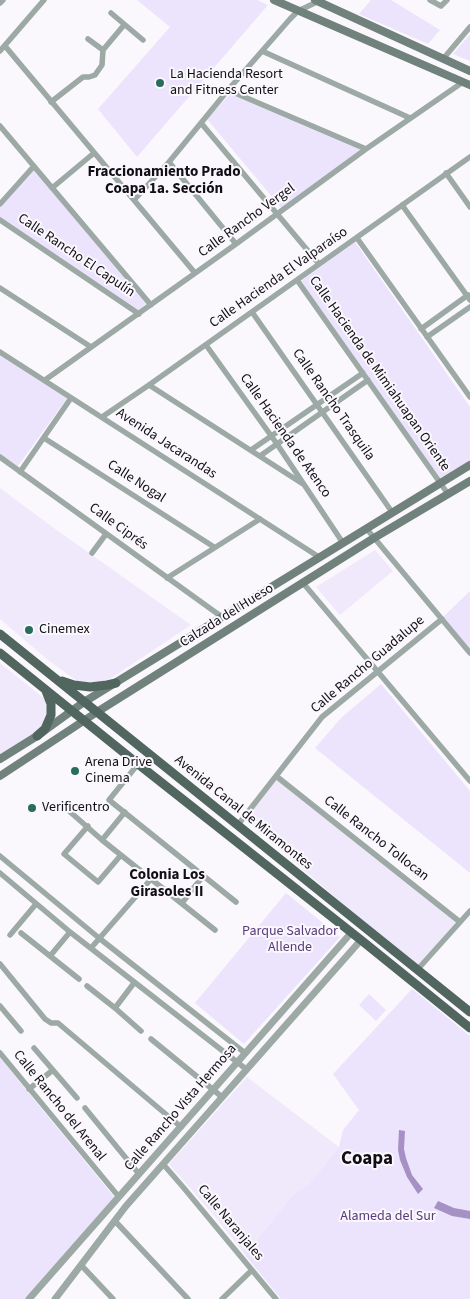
<!DOCTYPE html>
<meta charset="utf-8">
<style>
body{margin:0}
canvas{display:block;background:#faf8fd}
</style>
<canvas width="470" height="1299"></canvas>
<script>
const ctx = document.querySelector('canvas').getContext('2d');
ctx.lineJoin = 'round';
function fill(path, color) { ctx.fillStyle = color; ctx.fill(path, 'evenodd'); }
const poly = rows => new Path2D(rows.map(r => 'M' + r).join(''));
function strokePath(path, color, width, dash) { ctx.strokeStyle = color; ctx.lineWidth = width; ctx.lineCap = dash ? 'butt' : 'round'; ctx.setLineDash(dash || []); ctx.stroke(path); }
function write(font, color, halo, rows, align = 'center') {
  ctx.font = font + ' "Source Sans 3",sans-serif'; ctx.lineWidth = 4; ctx.setLineDash([]); ctx.textBaseline = 'middle'; ctx.strokeStyle = halo; ctx.fillStyle = color; for (const [text, x, y, turn = 0] of rows) {
    ctx.save(); ctx.translate(x, y); ctx.rotate((+turn || 0) * Math.PI / 180); ctx.textAlign = isNaN(turn) ? turn : align; if (halo) ctx.strokeText(text, 0, 0); ctx.fillText(text, 0, 0); ctx.restore();
  }
}
const built = poly([
 [0,488,58,531,191,625,110,679,97,683,77,681,48,660,0,619],
 [375,550,393,571,340,615,316,587],
 [0,663,45,699,48,713,46,722,39,730,0,756],
 [279,774,459,923,418,969,244,818],
 [247,1077,339,1147,309,1184,293,1195,245,1255,216,1218,169,1164]
]);
const green = poly([
 [137,0,257,0,268,5,137,157,98,109,170,27],
 [371,0,391,0,440,30,428,44,359,14],
 [470,34,470,61,453,54],
 [230,94,361,149,283,210,207,119],
 [34,168,148,302,137,311,0,218,0,207],
 [355,242,470,407,470,461,439,479,301,281],
 [0,353,68,397,18,466,0,454],
 [470,591,470,650,442,618],
 [381,684,470,791,470,873,315,748,341,718],
 [286,893,340,937,244,1044,195,1003],
 [412,989,470,1036,470,1299,281,1299,245,1255,293,1195,309,1184,339,1147,343,1130,359,1110,333,1074],
 [369,994,386,1010,376,1021,359,1005],
 [0,1058,115,1198,27,1299,0,1299]
]);
const water = poly([
 [399,1130,405,1131,404,1149,406,1158,412,1175,423,1189,418,1194,407,1177,400,1160,398,1150],
 [438,1201,454,1208,470,1211,470,1219,452,1216,434,1208]
]);
const minor = poly([
 [430,0,441,6,447,0],
 [0,3,3,0],
 [111,13,143,40],
 [88,39,103,50],
 [5,46,195,273],
 [0,51,44,0],
 [262,51,410,118],
 [443,59,470,27],
 [228,90,366,149],
 [51,102,83,77,89,77,95,75,102,65,103,50,124,25],
 [201,123,319,264],
 [0,126,151,305],
 [169,162,236,244],
 [446,173,470,207],
 [52,188,94,153],
 [134,200,169,162,228,90,290,19,298,11,319,1],
 [0,204,34,166],
 [402,205,470,300],
 [0,220,139,314],
 [357,238,470,397],
 [297,280,448,494],
 [0,288,91,347],
 [252,312,392,512],
 [421,329,468,295],
 [427,337,470,307],
 [206,345,277,444,343,543],
 [0,352,319,557],
 [45,380,236,244,366,149,463,82],
 [149,385,303,484],
 [102,417,149,385,470,157],
 [44,438,214,547],
 [251,450,363,373],
 [260,456,368,380],
 [0,457,222,617],
 [20,472,71,398],
 [366,528,470,653],
 [92,553,106,534],
 [167,578,260,519],
 [303,583,470,781],
 [138,764,109,800,236,902],
 [276,776,460,922],
 [68,810,102,840,215,930],
 [88,826,64,854,98,882,121,855],
 [237,826,322,717,442,619],
 [102,840,125,812],
 [0,856,99,938,245,1053],
 [0,873,70,932,246,1069],
 [182,903,203,876],
 [21,933,79,979],
 [10,935,36,904],
 [91,948,151,879],
 [50,956,70,932],
 [0,964,45,1019,51,1023,58,1023,181,1127],
 [418,969,470,911],
 [87,986,115,1008,141,1031],
 [0,1006,21,1031],
 [115,1008,134,983],
 [151,1039,222,1097],
 [34,1048,77,1098],
 [0,1053,119,1197],
 [29,1089,53,1070],
 [85,1108,139,1174],
 [163,1164,183,1187,276,1299],
 [115,1221,188,1299],
 [81,1265,113,1299],
 [222,1299,252,1270]
]);
const tertiary = poly([
 [29,1299,351,933],
 [55,1299,126,1206,361,940]
]);
const secondary = poly([
 [274,0,470,85],
 [315,0,470,71],
 [0,759,37,736,84,702,470,465],
 [0,776,97,712,374,538,470,481]
]);
const primary = poly([
 [0,634,470,1012],
 [0,653,138,764,361,940,470,1028],
 [62,681,74,685,90,687,107,685,116,683],
 [37,736,45,729,51,715,51,704,46,691]
]);
const markers = [
 [160,83,5,"#296c5d"],
 [29,630,5,"#296c5d"],
 [75,771,5,"#296c5d"],
 [32,808,5,"#296c5d"]
];
const poiNames = [
 ["La Hacienda Resort",170,75],
 ["and Fitness Center",170,91],
 ["Cinemex",39,630],
 ["Arena Drive",85,763],
 ["Cinema",85,779],
 ["Verificentro",42,808]
];
const streetNames = [
 ["Calle Rancho Vergel",247,221,-36],
 ["Calle Rancho El Capulín",76,256,34],
 ["Calle Hacienda El Valparaíso",279,278,-35],
 ["Calle Hacienda de Mimiahuapan Oriente",379,374,55],
 ["Calle Rancho Trasquila",333,405,55],
 ["Calle Hacienda de Atenco",285,436,55],
 ["Avenida Jacarandas",166,444,33],
 ["Calle Nogal",136,482,33],
 ["Calle Ciprés",118,527,36],
 ["Calzada del Hueso",227,616,-32],
 ["Calle Rancho Guadalupe",368,665,-40],
 ["Avenida Canal de Miramontes",243,813,39],
 ["Calle Rancho Tollocan",376,839,38],
 ["Calle Rancho del Arenal",59,1106,51],
 ["Calle Rancho Vista Hermosa",181,1108,-49],
 ["Calle Naranjales",230,1223,50]
];
const parkNames = [
 ["Parque Salvador",290,932],
 ["Allende",290,948],
 ["Alameda del Sur",388,1217]
];
const neighbourhoodNames = [
 ["Fraccionamiento Prado",164,173],
 ["Coapa 1a. Sección",164,190],
 ["Colonia Los",167,876],
 ["Girasoles II",167,893]
];
const districtNames = [
 ["Coapa",367,1160]
];
fill(built, '#f0e9fb');
fill(green, '#ece3fc');
fill(water, '#a691c4');
strokePath(minor, '#9da9a5', 5.5);
strokePath(tertiary, '#9da9a5', 7);
strokePath(secondary, '#71827d', 8);
strokePath(primary, '#526660', 9);
for (const [x, y, r, color] of markers) { const dot = new Path2D(); dot.arc(x, y, r, 0, 2 * Math.PI); ctx.fillStyle = color; ctx.fill(dot); strokePath(dot, '#faf8fd', 2); }
write('14px', '#110e15', '#faf8fd', poiNames, 'left');
write('14px', '#110e15', '#faf8fd', streetNames);
write('14px', '#593b7c', '#faf8fd', parkNames);
write('bold 15px', '#110e15', '#faf8fd', neighbourhoodNames);
write('bold 19px', '#110e15', '#faf8fd', districtNames);
</script>
